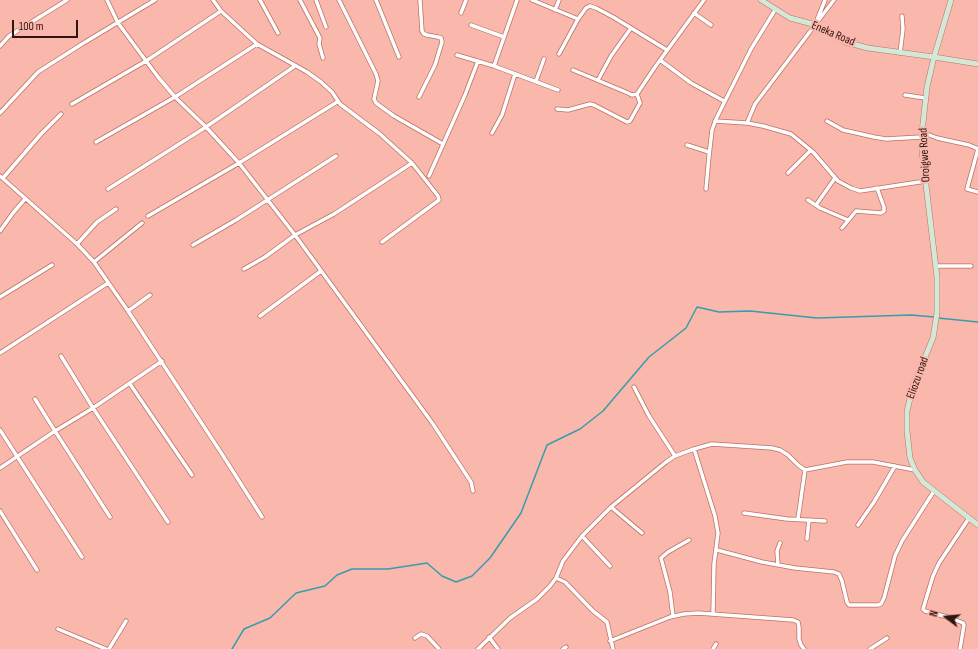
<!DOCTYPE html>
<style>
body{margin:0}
#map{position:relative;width:978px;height:649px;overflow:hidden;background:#fab7ab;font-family:"Sofia Sans Condensed",sans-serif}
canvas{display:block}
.north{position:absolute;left:926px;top:597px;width:40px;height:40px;-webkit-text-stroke:3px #fab7ab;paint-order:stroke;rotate:286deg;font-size:11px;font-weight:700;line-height:16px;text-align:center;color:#321410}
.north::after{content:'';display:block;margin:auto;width:14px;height:18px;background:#321410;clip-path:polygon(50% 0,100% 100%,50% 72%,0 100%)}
.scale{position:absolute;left:12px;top:20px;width:66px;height:18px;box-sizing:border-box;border:2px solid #321410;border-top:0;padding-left:5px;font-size:12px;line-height:14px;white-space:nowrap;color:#321410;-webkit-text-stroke:3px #fab7ab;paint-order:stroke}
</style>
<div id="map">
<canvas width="978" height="649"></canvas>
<div class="north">N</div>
<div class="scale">100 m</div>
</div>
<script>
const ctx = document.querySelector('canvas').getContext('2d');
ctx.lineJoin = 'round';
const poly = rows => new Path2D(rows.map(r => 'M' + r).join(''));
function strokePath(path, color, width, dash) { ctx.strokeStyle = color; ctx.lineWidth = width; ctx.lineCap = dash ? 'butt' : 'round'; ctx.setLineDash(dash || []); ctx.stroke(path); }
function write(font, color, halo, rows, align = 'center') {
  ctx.font = font + ' "Sofia Sans Condensed",sans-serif'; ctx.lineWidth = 4; ctx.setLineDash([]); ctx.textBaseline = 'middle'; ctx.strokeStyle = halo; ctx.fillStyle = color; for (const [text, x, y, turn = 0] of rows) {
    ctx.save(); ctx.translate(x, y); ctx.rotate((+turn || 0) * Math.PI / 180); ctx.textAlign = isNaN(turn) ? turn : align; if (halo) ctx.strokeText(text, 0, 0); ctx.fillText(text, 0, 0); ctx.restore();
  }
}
const stream = poly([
 [938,318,978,322],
 [232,649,244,629,270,618,296,593,325,586,337,575,352,569,388,569,427,563,442,576,456,582,472,576,490,558,521,513,547,445,580,429,603,411,649,357,686,328,697,307,719,312,750,311,817,318,911,315,934,317]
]);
const street = poly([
 [107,0,118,23,158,77,175,97,206,127,239,163,295,235,433,424,471,482,473,491],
 [213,0,221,11,257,44,307,72,321,82,332,92,340,104,380,134,412,163,438,196,439,200,382,242],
 [260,0,278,33],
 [300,0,320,38,319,44,323,58],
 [316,0,326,27],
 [339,0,376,74,378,81,374,99,376,103,394,116,443,144],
 [376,0,399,57],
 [532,0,578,19],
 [555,10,559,0],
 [461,13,466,0],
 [694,13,711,25],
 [817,20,825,0],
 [471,25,504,37],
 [0,46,9,36,67,0],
 [900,53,903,29,902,16],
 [559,54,578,19,586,8,590,6,596,8,613,17,667,50],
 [457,55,494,66,558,90],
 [660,60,691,83,724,101],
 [494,66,517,0],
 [573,70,628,93,632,95,637,94],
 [598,80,611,56,631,28],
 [536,81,544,59],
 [637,94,655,67,704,0],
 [905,95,925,98],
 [419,97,435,65,442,42,441,38,438,37,427,35,424,34,422,31,420,0],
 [72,104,146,61,221,11],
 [557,109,568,110,590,104,594,105,627,122,630,121,640,103,637,94],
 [0,113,38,72,82,44,155,0],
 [715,121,747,123,763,126,791,134,813,152,838,181,851,188,860,191,926,181],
 [827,121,843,130,874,137,886,139,922,137],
 [747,123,755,104,834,0],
 [922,132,937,138,969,145,978,149],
 [492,133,502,115,515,74],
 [96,142,175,97,257,44],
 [687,145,709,152],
 [978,149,967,189,978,192],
 [788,173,811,150],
 [0,176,77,244,94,262,128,311,150,295],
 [429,176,465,95,478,61],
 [3,178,41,134,61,114],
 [108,189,206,127,295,66],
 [706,189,709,156,712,130,716,119,751,49,775,10],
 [808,200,820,208,848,220],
 [816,205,835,178],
 [148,216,239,163,337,102],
 [842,228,856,211,881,213,884,211,884,207,877,188],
 [0,231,13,213,25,199],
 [77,244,97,222,116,209],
 [193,245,236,220,336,156],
 [94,262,142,223],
 [936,266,971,266],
 [244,269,265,257,295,235,334,214,412,163],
 [0,297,52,265],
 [128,311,220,451,262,517],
 [260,316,321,271],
 [0,353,108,283],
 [61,356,93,408,168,522],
 [130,384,192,475],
 [634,387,649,416,675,456],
 [35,399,55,431,110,517],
 [0,430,82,557],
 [694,449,715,516,718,533,714,564,713,614],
 [0,468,55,431,93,408,162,361],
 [611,507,642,533],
 [0,511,37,570],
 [744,513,787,519,825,521],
 [798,519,805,470],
 [858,525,874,502,895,466],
 [807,539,809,520],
 [717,550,762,562,795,568,834,572,839,574,842,581,847,602,849,605,878,605,881,604,884,598,895,556,902,541,934,491],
 [778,565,777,551,780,543],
 [610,566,582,536,611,507,666,462,675,456,694,449,712,444,772,448,780,450,788,455,798,465,805,470,847,462,873,462,915,470],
 [556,578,565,582,593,611,607,622,613,649],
 [673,616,670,592,661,558,668,552,689,540],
 [58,629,106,649],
 [489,637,498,649],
 [415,638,421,634,427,636,439,649],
 [610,641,670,617,684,614,698,613,793,620,798,622,799,627,799,639,801,645,804,649],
 [109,649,126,621],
 [478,649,510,618,537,599,550,586,556,578,563,561,582,536],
 [563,649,566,647],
 [713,649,716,644],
 [870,649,887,638],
 [960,649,964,625,963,623,951,618,925,611,923,609,933,576,939,563,969,518]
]);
const secondary = poly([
 [761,0,790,18,816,25,845,42,868,48,934,57,978,64],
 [951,0,934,57,927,87,922,132,922,151,937,277,937,313,933,338,913,386,907,411,907,431,910,458,915,470,923,482,978,525]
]);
const streetNames = [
 ["Eneka Road",833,34,23],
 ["Oroigwe Road",925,155,-93],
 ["Eliozu road",918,378,-70]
];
strokePath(stream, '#349eae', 1.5);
strokePath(street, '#bd7064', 5);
strokePath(secondary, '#bd7064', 6);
strokePath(street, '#fff', 3.5);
strokePath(secondary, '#d4e8d8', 5);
write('12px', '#321410', '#fab7ab', streetNames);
</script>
